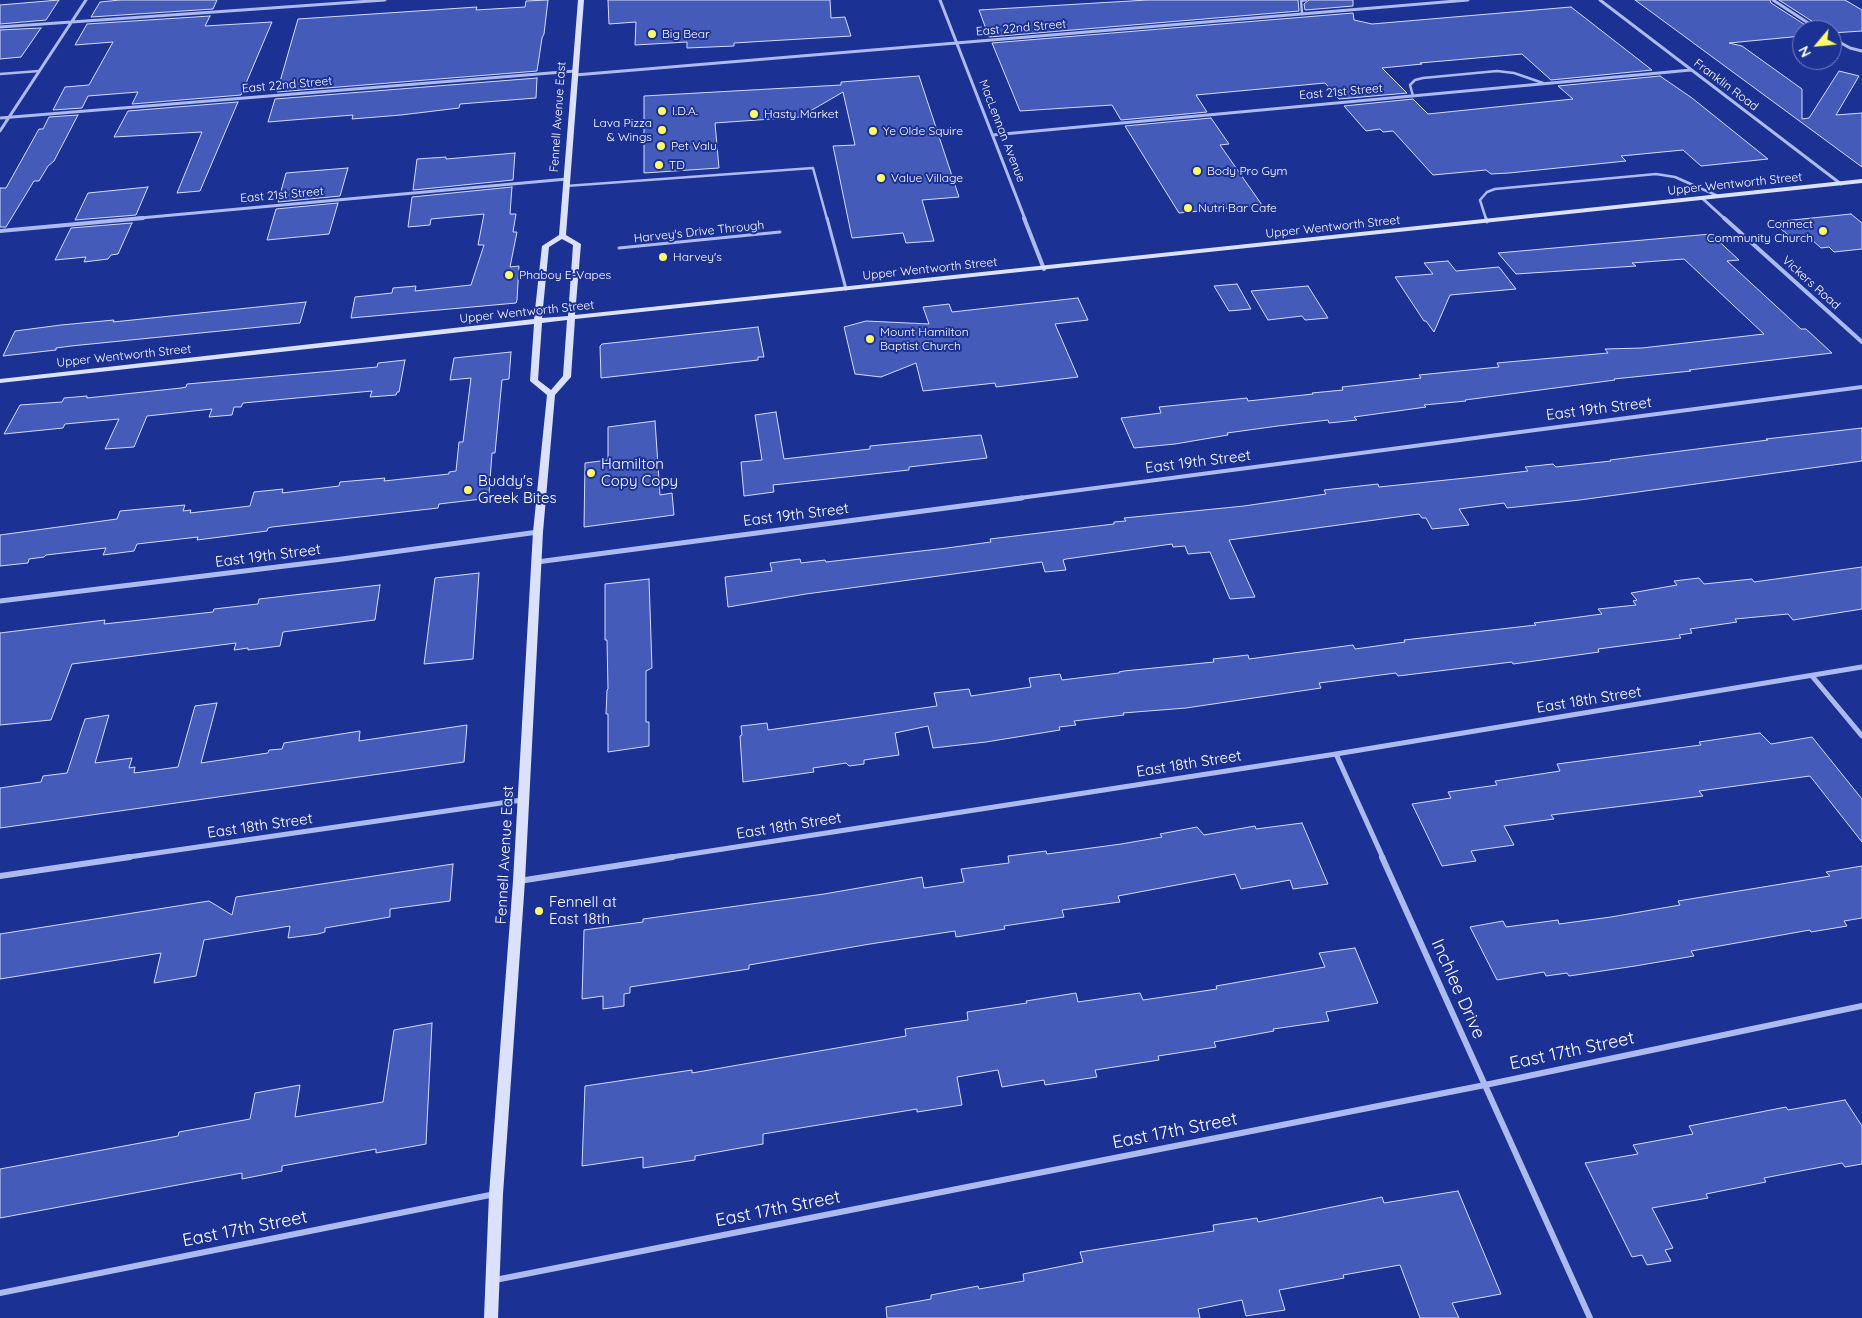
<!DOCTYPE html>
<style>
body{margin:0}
#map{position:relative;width:1862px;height:1318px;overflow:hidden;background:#1c3194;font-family:Quicksand,sans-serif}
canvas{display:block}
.north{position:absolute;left:1792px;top:20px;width:50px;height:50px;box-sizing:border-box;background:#1c3194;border:1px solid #7783bf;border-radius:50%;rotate:242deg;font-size:14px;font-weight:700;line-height:20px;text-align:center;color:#fff}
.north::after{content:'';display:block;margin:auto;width:18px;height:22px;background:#fffa6b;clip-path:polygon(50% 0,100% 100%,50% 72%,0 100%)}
</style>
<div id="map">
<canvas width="1862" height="1318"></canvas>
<div class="north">N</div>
</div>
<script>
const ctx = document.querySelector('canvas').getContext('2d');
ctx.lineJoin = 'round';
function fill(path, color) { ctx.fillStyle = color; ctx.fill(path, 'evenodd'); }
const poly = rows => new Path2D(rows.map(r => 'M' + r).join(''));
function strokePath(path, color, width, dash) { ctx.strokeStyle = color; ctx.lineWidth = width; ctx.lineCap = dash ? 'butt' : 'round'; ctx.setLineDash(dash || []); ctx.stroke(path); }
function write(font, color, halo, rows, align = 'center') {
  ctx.font = font + ' Quicksand,sans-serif'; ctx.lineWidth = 4; ctx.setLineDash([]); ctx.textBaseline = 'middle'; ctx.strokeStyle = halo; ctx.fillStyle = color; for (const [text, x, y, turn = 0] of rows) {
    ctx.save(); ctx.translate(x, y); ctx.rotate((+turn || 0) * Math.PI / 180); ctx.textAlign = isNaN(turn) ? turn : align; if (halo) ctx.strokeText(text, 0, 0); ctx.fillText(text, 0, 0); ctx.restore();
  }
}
const building = poly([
 [59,0,46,20,0,24,0,5,59,0],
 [120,0,217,0,213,9,91,17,100,2,120,0],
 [548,0,544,34,542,38,537,71,277,92,298,19,477,7,476,10,525,7,526,1,548,0],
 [608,0,830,0,831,18,845,17,851,36,734,43,734,46,687,48,687,42,635,45,636,22,609,24,608,0],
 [1147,0,1298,0,1299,11,989,37,979,10,1147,0],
 [1309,0,1353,0,1353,6,1305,10,1304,4,1309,0],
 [1635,0,1770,0,1771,3,1813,30,1802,30,1802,36,1729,43,1742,46,1802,89,1802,119,1809,118,1839,71,1859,76,1836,115,1862,113,1862,167,1635,0],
 [1779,0,1845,0,1862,10,1862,31,1832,33,1832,30,1822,30,1821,27,1779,0],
 [1571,7,1652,70,1551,80,1522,54,1420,63,1422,64,1382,68,1407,93,1339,99,1325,83,1196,95,1207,112,1121,120,1112,105,1020,111,992,43,1353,13,1354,20,1372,24,1571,7],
 [210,16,205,26,272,22,241,95,132,104,138,92,88,96,82,108,53,110,65,87,89,85,113,42,75,45,87,24,210,16],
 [41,28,21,57,0,59,0,30,41,28],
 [919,76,959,197,922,200,934,241,906,243,903,233,852,238,833,146,855,145,843,92,800,117,715,123,719,168,644,173,644,96,841,85,841,82,919,76],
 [1660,76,1692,98,1768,159,1701,166,1683,150,1621,156,1626,161,1509,173,1491,174,1486,170,1433,175,1393,131,1383,132,1380,129,1366,131,1344,106,1413,99,1428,114,1573,99,1558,86,1660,76],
 [537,78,536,98,460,104,459,108,401,115,352,119,353,115,268,122,275,99,537,78],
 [238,102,200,191,177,193,202,132,114,137,128,111,238,102],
 [78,115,54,161,48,166,39,181,34,181,6,227,0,227,0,188,6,188,39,129,43,129,49,117,78,115],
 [1211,118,1229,144,1220,145,1262,205,1179,213,1125,126,1211,118],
 [515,153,513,180,413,190,417,159,446,157,446,159,515,153],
 [348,168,340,196,278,202,286,173,348,168],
 [148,187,136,215,75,220,88,193,148,187],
 [512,187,510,214,516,214,513,232,517,232,510,267,519,266,517,300,516,303,351,318,355,297,392,293,393,288,416,286,415,291,471,285,484,245,478,245,484,214,431,219,430,225,408,227,412,197,512,187],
 [338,203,329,234,267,240,276,209,338,203],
 [1851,214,1862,223,1862,249,1834,252,1829,247,1821,248,1811,239,1795,241,1773,222,1851,214],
 [132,223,118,254,111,255,108,259,84,262,86,257,55,260,71,228,132,223],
 [1711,234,1739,260,1727,261,1801,329,1806,329,1832,353,1689,370,1691,371,1614,379,1615,380,1465,400,1466,401,1424,405,1426,407,1354,417,1357,420,1329,423,1328,420,1278,426,1227,433,1228,435,1175,444,1134,448,1121,418,1161,413,1159,407,1247,398,1248,401,1313,394,1312,393,1343,390,1342,387,1421,378,1419,375,1499,367,1497,363,1608,353,1605,349,1642,348,1764,334,1684,259,1632,263,1636,266,1516,274,1498,253,1711,234],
 [1448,261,1456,271,1499,267,1516,289,1450,295,1434,332,1426,321,1424,321,1395,277,1433,274,1424,263,1448,261],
 [1237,284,1251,309,1229,311,1214,286,1237,284],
 [1308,286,1328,318,1305,320,1302,316,1268,320,1251,291,1308,286],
 [1078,298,1088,320,1055,324,1078,377,996,387,995,383,923,391,916,363,881,377,855,374,844,327,866,321,929,324,923,307,949,304,952,312,1078,298],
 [306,302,300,323,71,346,56,348,56,350,3,356,15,331,61,325,114,320,113,322,306,302],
 [758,327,764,357,758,357,758,360,601,378,600,346,602,344,758,327],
 [511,352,509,379,502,380,495,453,492,453,489,494,482,499,439,504,438,508,272,527,268,528,267,531,197,540,198,537,137,544,134,551,103,555,106,548,46,555,44,557,29,559,28,563,0,566,0,535,117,519,120,511,185,505,183,511,191,510,190,513,250,506,254,492,283,489,282,493,339,486,340,482,385,478,384,481,449,474,449,472,456,471,459,442,463,442,471,378,450,380,454,358,511,352],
 [405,360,399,392,397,392,396,395,370,397,372,391,243,403,241,407,234,407,232,415,209,417,212,409,147,416,134,447,105,449,119,419,65,424,63,428,4,434,20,405,62,402,64,398,87,396,87,398,181,388,186,387,187,384,377,367,378,363,405,360],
 [776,412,784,459,870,449,870,446,981,435,987,458,909,467,909,470,773,485,774,492,744,496,741,462,762,460,755,415,776,412],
 [655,421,660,495,672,493,674,515,584,527,585,463,608,460,608,427,655,421],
 [1862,428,1862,461,1580,500,1507,508,1504,503,1459,509,1469,525,1432,529,1426,518,1422,518,1419,514,1229,540,1255,597,1230,599,1210,552,1188,554,1185,546,1173,547,1172,544,1066,559,1063,560,1066,570,1045,572,1042,562,806,594,728,607,725,577,772,571,770,563,800,559,801,563,825,560,826,562,947,548,991,542,990,539,1114,524,1114,522,1126,521,1124,518,1244,506,1326,494,1324,490,1378,484,1379,487,1485,476,1528,471,1525,467,1553,464,1556,467,1611,461,1610,460,1768,440,1766,439,1862,428],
 [1862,567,1862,609,1793,620,1788,614,1735,619,1737,622,1690,629,1692,633,1679,635,1681,638,1598,649,1599,652,1513,664,1512,662,1398,676,1396,673,1319,683,1321,688,1186,708,1123,713,1124,715,1074,721,1076,725,1059,727,1060,730,986,742,933,748,928,726,895,733,899,755,864,760,864,764,849,766,846,763,813,768,814,772,743,782,740,736,742,735,741,726,767,723,768,730,937,706,934,693,969,689,971,696,1031,687,1029,678,1060,674,1062,680,1119,673,1119,672,1124,671,1214,662,1213,659,1248,655,1249,659,1353,645,1355,649,1405,642,1404,640,1536,625,1534,623,1602,614,1598,609,1636,605,1633,601,1637,600,1631,593,1677,585,1674,581,1699,578,1704,584,1752,579,1754,582,1862,567],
 [479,573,473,659,424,664,435,578,479,573],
 [649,579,652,668,646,671,646,722,649,722,649,746,608,752,608,714,606,714,607,690,608,689,607,640,605,640,605,584,649,579],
 [380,585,375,620,283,632,280,646,248,650,248,648,234,650,236,643,72,664,51,720,0,725,0,633,105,620,104,624,213,612,214,609,258,604,259,599,380,585],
 [217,703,201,763,268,753,269,750,282,749,284,743,360,731,359,741,467,725,464,762,0,828,0,788,41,782,43,776,67,773,85,719,109,715,95,763,132,758,129,768,135,767,134,773,178,767,195,706,217,703],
 [1760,733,1771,744,1812,737,1862,799,1862,842,1810,776,1699,791,1703,796,1551,815,1554,819,1504,826,1514,845,1471,851,1476,861,1442,866,1412,804,1451,798,1448,792,1497,785,1495,781,1560,771,1557,764,1701,745,1699,742,1760,733],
 [1302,823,1328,884,1293,889,1290,880,1241,889,1235,874,1118,896,1120,902,1062,910,1064,917,1004,926,1005,929,956,937,955,931,870,944,749,965,749,969,630,987,630,993,624,994,624,1006,603,1009,603,996,582,999,584,930,643,922,643,919,824,894,922,877,924,888,964,882,961,869,1009,863,1008,856,1046,851,1047,854,1121,844,1162,837,1160,834,1197,827,1204,835,1255,826,1256,829,1302,823],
 [453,864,450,901,390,909,390,917,325,928,325,932,318,934,288,938,290,926,204,940,196,976,154,983,161,953,0,979,0,934,209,901,232,915,236,897,453,864],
 [1862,866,1862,918,1844,921,1847,926,1811,932,1810,930,1691,951,1694,956,1635,966,1569,976,1567,973,1546,976,1544,972,1497,980,1470,927,1503,921,1506,927,1558,920,1559,924,1611,917,1680,905,1678,901,1830,876,1826,872,1862,866],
 [1355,948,1378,1003,1326,1012,1329,1021,1273,1029,1274,1031,1214,1042,1216,1047,1158,1056,1159,1060,1095,1070,1097,1077,1045,1085,1044,1080,1002,1087,998,1070,957,1077,962,1105,917,1112,917,1109,763,1134,763,1144,695,1156,695,1160,643,1168,643,1157,582,1166,585,1086,692,1070,692,1073,906,1036,905,1029,968,1020,967,1012,1027,1003,1026,1001,1076,993,1078,1002,1140,993,1143,1000,1217,989,1216,986,1325,967,1319,953,1355,948],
 [432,1023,426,1144,376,1153,376,1149,282,1166,282,1171,242,1179,242,1173,0,1218,0,1169,178,1136,179,1132,250,1119,255,1093,300,1085,295,1117,383,1102,394,1030,432,1023],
 [1845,1100,1862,1126,1862,1164,1845,1167,1842,1163,1764,1178,1766,1182,1706,1194,1708,1198,1652,1208,1673,1248,1665,1250,1671,1261,1647,1265,1642,1255,1632,1257,1585,1163,1638,1154,1633,1145,1693,1134,1689,1126,1786,1107,1788,1110,1845,1100],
 [1458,1191,1501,1294,1452,1303,1459,1318,1420,1318,1400,1265,1343,1275,1344,1278,1279,1290,1285,1310,1246,1316,1242,1300,1198,1309,1200,1318,887,1318,886,1307,931,1299,931,1295,978,1286,979,1289,1024,1281,1023,1274,1083,1262,1080,1252,1214,1231,1213,1225,1257,1218,1258,1222,1382,1197,1384,1203,1458,1191]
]);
const serviceFar1 = poly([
 [1302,13,1301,1,1306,0],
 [0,74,39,71],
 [1413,96,1410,85,1415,80,1423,78,1497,71,1514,73,1543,83],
 [566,186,813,168,827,219],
 [1486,219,1480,200,1487,192,1495,189,1656,174,1675,177,1718,196]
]);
const service = poly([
 [827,218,846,289],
 [1486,218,1487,222],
 [619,248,780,232]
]);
const minorFar3 = poly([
 [940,0,1025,219],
 [1600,0,1841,184],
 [1773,0,1819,30],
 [0,27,385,0],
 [1832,38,1850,48,1862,51],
 [575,75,1468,0],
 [0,118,575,71],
 [0,131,86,0],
 [993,135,1691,70],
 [1703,199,1725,219],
 [129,219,567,179]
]);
const minorFar2 = poly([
 [1024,218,1044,269],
 [1724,218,1862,342],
 [0,231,143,218],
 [1012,499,1862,387]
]);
const minorFar1 = poly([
 [537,562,1022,498],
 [0,601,342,559,538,532],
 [1812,676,1862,736],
 [1336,754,1383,858],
 [122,858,522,800],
 [665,858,1336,754,1862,667]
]);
const minor = poly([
 [1382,857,1590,1318],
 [0,876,130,857],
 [519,881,673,857],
 [495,1280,1485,1085,1862,1006],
 [0,1293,495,1194]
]);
const secondary = poly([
 [578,0,584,0,566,235,581,244,575,315,1862,179,1862,183,575,319,571,377,555,395,543,532,525,881,503,1194,498,1318,484,1318,489,1194,513,881,533,532,547,395,530,381,534,324,0,383,0,379,534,319,542,246,559,235,578,0],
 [562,239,573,245,568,316,542,318,549,247,562,239],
 [567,320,563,376,551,390,538,380,542,323,567,320]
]);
const markers = [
 [652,34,5,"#fffa6b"],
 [662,111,5,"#fffa6b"],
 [754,114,5,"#fffa6b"],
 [662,130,5,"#fffa6b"],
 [873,131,5,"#fffa6b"],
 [661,146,5,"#fffa6b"],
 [659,165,5,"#fffa6b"],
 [1197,171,5,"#fffa6b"],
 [881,178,5,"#fffa6b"],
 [1188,208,5,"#fffa6b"],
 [1823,231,5,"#fffa6b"],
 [663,257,5,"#fffa6b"],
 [509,275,5,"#fffa6b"],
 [870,339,5,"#fffa6b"],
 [591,473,5,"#fffa6b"],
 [468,490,5,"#fffa6b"],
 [539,911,5,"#fffa6b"]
];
const farStreetnames = [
 ["East 22nd Street",1021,28,-5],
 ["East 22nd Street",287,85,-5],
 ["Franklin Road",1726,85,37],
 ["East 21st Street",1341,92,-5],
 ["Fennell Avenue East",558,117,-86],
 ["MacLennan Avenue",1002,131,69],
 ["Upper Wentworth Street",1735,184,-6],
 ["East 21st Street",282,195,-5],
 ["Upper Wentworth Street",1333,227,-6],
 ["Harvey's Drive Through",699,232,-6],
 ["Upper Wentworth Street",930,269,-6],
 ["Vickers Road",1811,283,42],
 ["Upper Wentworth Street",527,312,-6],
 ["Upper Wentworth Street",124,356,-6]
];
const farPoinames = [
 ["Big Bear",662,34],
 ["I.D.A.",672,111],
 ["Hasty Market",764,114],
 ["Lava Pizza",652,123,"right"],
 ["& Wings",652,137,"right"],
 ["Ye Olde Squire",883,131],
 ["Pet Valu",671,146],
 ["TD",669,165],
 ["Body Pro Gym",1207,171],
 ["Value Village",891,178],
 ["Nutri Bar Cafe",1198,208],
 ["Connect",1813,224,"right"],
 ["Community Church",1813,238,"right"],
 ["Harvey's",673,257],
 ["Phaboy E-Vapes",519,275],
 ["Mount Hamilton",880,332],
 ["Baptist Church",880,346]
];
const streetNames = [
 ["East 19th Street",1599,409,-7],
 ["East 19th Street",1198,462,-7],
 ["East 19th Street",796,515,-7],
 ["East 19th Street",268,556,-7],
 ["East 18th Street",1589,700,-9],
 ["East 18th Street",1189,764,-9],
 ["East 18th Street",260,826,-8],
 ["East 18th Street",789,826,-9],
 ["Fennell Avenue East",505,855,-87]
];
const poiNames = [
 ["Hamilton",601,464],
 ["Copy Copy",601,481],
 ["Buddy's",478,481],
 ["Greek Bites",478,498],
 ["Fennell at",549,902],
 ["East 18th",549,919]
];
const nearStreetnames = [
 ["Inchlee Drive",1458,989,66],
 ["East 17th Street",1572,1051,-12],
 ["East 17th Street",1175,1131,-11],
 ["East 17th Street",778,1209,-11],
 ["East 17th Street",245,1229,-11]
];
fill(building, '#445bba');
strokePath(building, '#d4dbfb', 1);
strokePath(serviceFar1, '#adbaef', 2.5);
strokePath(service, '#adbaef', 3);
strokePath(minorFar3, '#adbaef', 3);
strokePath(minorFar2, '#adbaef', 4);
strokePath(minorFar1, '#adbaef', 5);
strokePath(minor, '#adbaef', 6);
fill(secondary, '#dbe0fb');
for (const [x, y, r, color] of markers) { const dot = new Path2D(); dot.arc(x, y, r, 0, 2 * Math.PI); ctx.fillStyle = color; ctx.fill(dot); strokePath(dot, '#1c3194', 2); }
write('12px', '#fff', '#1c3194', farStreetnames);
write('12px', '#fff', '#1c3194', farPoinames, 'left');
write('15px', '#fff', '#1c3194', streetNames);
write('15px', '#fff', '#1c3194', poiNames, 'left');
write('18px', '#fff', '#1c3194', nearStreetnames);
</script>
